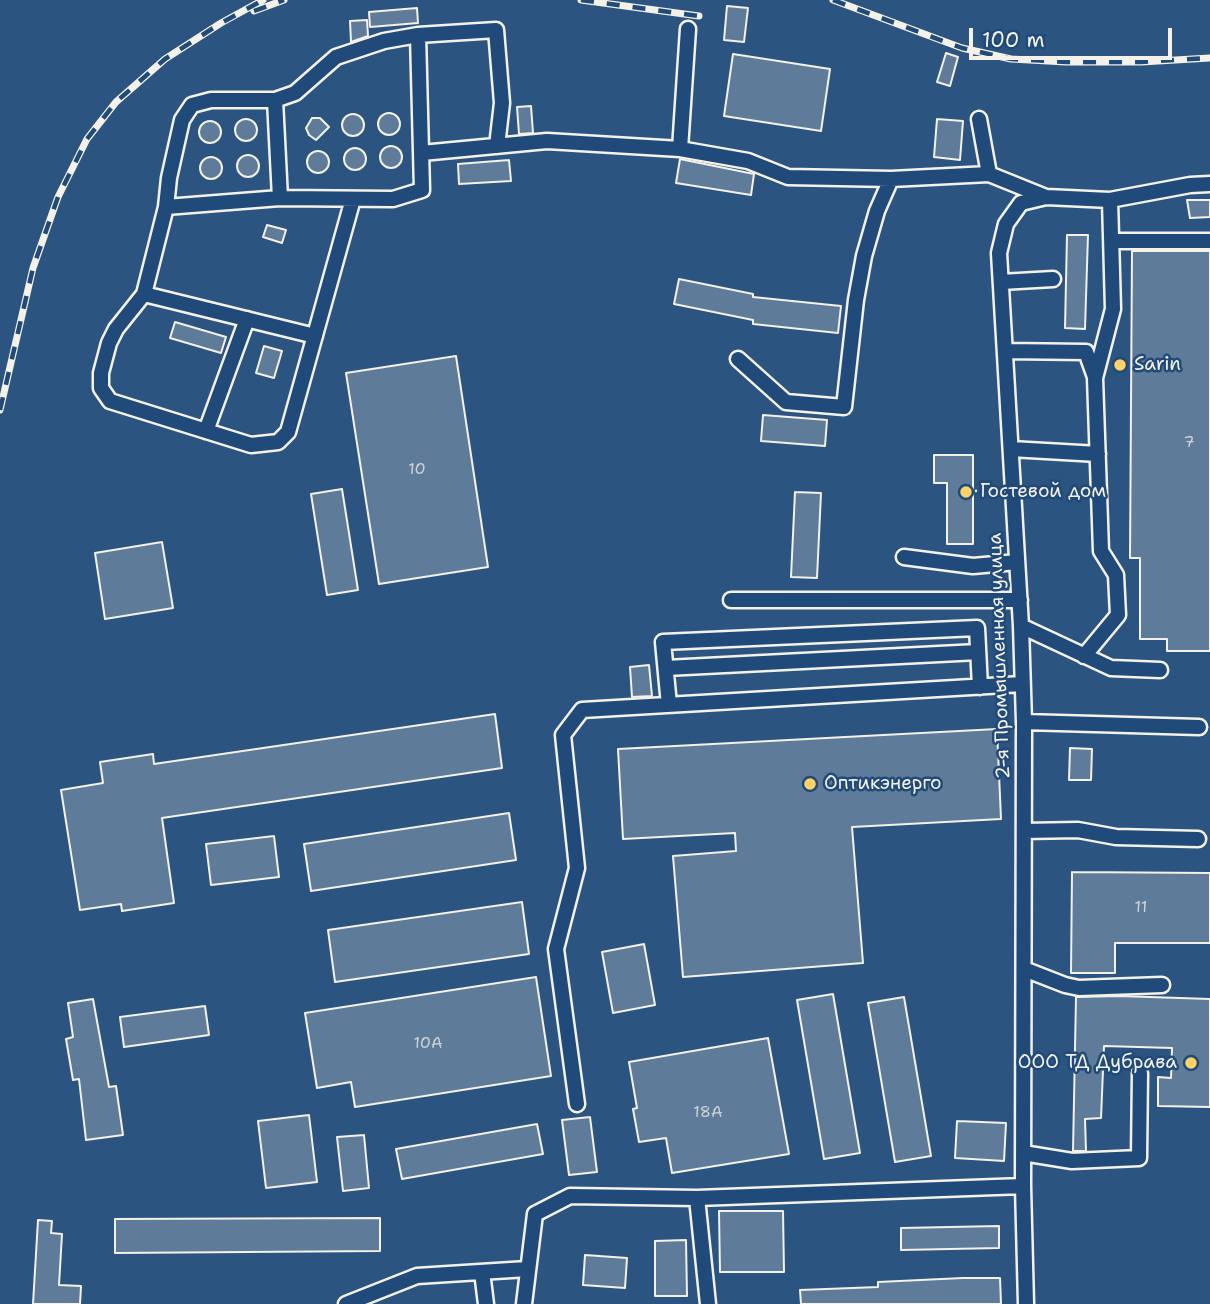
<!DOCTYPE html>
<meta charset="utf-8">
<style>
body{margin:0}
#map{position:relative;width:1210px;height:1304px;overflow:hidden;background:#2c5481;font-family:"Shantell Sans",sans-serif}
canvas{display:block}
.scale{position:absolute;left:969px;top:28px;width:203px;height:32px;box-sizing:border-box;border:4px solid #f4f1e8;border-top:0;padding-left:9px;font-size:21px;line-height:24px;white-space:nowrap;color:#f4f1e8;-webkit-text-stroke:5px #1f4a7a;paint-order:stroke}
</style>
<div id="map">
<canvas width="1210" height="1304"></canvas>
<div class="scale">100 m</div>
</div>
<script>
const ctx = document.querySelector('canvas').getContext('2d');
ctx.lineJoin = 'round';
function fill(path, color) { ctx.fillStyle = color; ctx.fill(path, 'evenodd'); }
const poly = rows => new Path2D(rows.map(r => 'M' + r).join(''));
function strokePath(path, color, width, dash) { ctx.strokeStyle = color; ctx.lineWidth = width; ctx.lineCap = dash ? 'butt' : 'round'; ctx.setLineDash(dash || []); ctx.stroke(path); }
function write(font, color, halo, rows, align = 'center') {
  ctx.font = font + ' "Shantell Sans",sans-serif'; ctx.lineWidth = 5; ctx.setLineDash([]); ctx.textBaseline = 'middle'; ctx.strokeStyle = halo; ctx.fillStyle = color; for (const [text, x, y, turn = 0] of rows) {
    ctx.save(); ctx.translate(x, y); ctx.rotate((+turn || 0) * Math.PI / 180); ctx.textAlign = isNaN(turn) ? turn : align; if (halo) ctx.strokeText(text, 0, 0); ctx.fillText(text, 0, 0); ctx.restore();
  }
}
const building = poly([
 [727,6,748,8,744,42,724,40,727,6],
 [417,8,418,23,370,27,369,12,417,8],
 [367,20,368,36,351,42,350,21,367,20],
 [946,53,958,57,950,86,937,82,946,53],
 [733,54,830,69,821,131,724,116,733,54],
 [531,106,533,133,519,134,517,107,531,106],
 '378 124a11 11 0 1 1 22 0a11 11 0 1 1-22 0Z',
 '342 125a11 11 0 1 1 22 0a11 11 0 1 1-22 0Z',
 [312,118,320,118,329,127,316,140,309,135,306,128,312,118],
 [937,119,963,121,960,160,934,157,937,119],
 '235 130a11 11 0 1 1 22 0a11 11 0 1 1-22 0Z',
 '199 132a11 11 0 1 1 22 0a11 11 0 1 1-22 0Z',
 '380 157a11 11 0 1 1 22 0a11 11 0 1 1-22 0Z',
 '344 159a11 11 0 1 1 22 0a11 11 0 1 1-22 0Z',
 '307 162a11 11 0 1 1 22 0a11 11 0 1 1-22 0Z',
 '237 166a11 11 0 1 1 22 0a11 11 0 1 1-22 0Z',
 '200 168a11 11 0 1 1 22 0a11 11 0 1 1-22 0Z',
 [680,159,754,174,751,195,676,183,680,159],
 [509,160,511,181,459,184,458,164,509,160],
 [1187,200,1210,200,1210,217,1190,218,1187,200],
 [267,225,286,230,282,243,263,237,267,225],
 [1067,235,1088,235,1085,329,1065,328,1067,235],
 [1132,251,1210,251,1210,651,1167,651,1167,639,1140,639,1140,558,1130,558,1132,251],
 [679,279,753,294,753,297,841,306,838,333,753,324,753,320,674,304,679,279],
 [175,322,226,337,221,353,170,338,175,322],
 [264,346,282,351,274,378,256,373,264,346],
 [456,356,488,567,379,584,346,373,456,356],
 [763,415,827,420,825,446,761,441,763,415],
 [934,455,973,455,973,544,947,544,947,483,934,483,934,455],
 [342,489,358,590,327,595,311,494,342,489],
 [795,492,821,493,817,578,791,577,795,492],
 [162,542,173,608,105,619,95,553,162,542],
 [649,665,652,696,632,697,630,667,649,665],
 [495,714,502,768,162,818,174,903,122,911,121,904,80,910,61,790,103,783,100,762,153,754,154,764,495,714],
 [997,729,1001,819,852,827,863,963,683,977,673,856,736,851,735,833,623,839,618,749,997,729],
 [1070,748,1092,749,1091,780,1069,780,1070,748],
 [509,813,516,860,311,891,304,844,509,813],
 [274,836,279,877,211,885,206,844,274,836],
 [1072,872,1210,873,1210,943,1115,943,1115,973,1071,973,1072,872],
 [522,902,529,954,335,982,328,930,522,902],
 [644,944,655,1005,613,1013,602,952,644,944],
 [536,977,551,1076,355,1107,351,1082,317,1088,305,1013,536,977],
 [833,994,860,1153,824,1159,797,1000,833,994],
 [1119,996,1210,999,1210,1107,1158,1106,1158,1077,1171,1078,1172,1048,1104,1046,1101,1118,1085,1119,1086,1151,1073,1151,1076,997,1119,996],
 [904,997,931,1156,895,1162,868,1003,904,997],
 [93,999,109,1087,116,1086,123,1135,86,1140,79,1079,73,1080,66,1039,73,1037,68,1003,93,999],
 [205,1006,209,1035,124,1047,120,1017,205,1006],
 [768,1038,789,1154,672,1173,666,1138,639,1142,633,1109,637,1108,629,1062,768,1038],
 [309,1115,317,1182,266,1188,258,1121,309,1115],
 [590,1117,597,1172,569,1175,562,1120,590,1117],
 [957,1121,1006,1123,1004,1161,955,1158,957,1121],
 [537,1124,543,1154,402,1179,396,1149,537,1124],
 [364,1135,369,1188,343,1191,337,1137,364,1135],
 [719,1211,783,1211,784,1272,720,1272,719,1211],
 [380,1218,380,1251,115,1253,115,1219,380,1218],
 [38,1220,52,1221,51,1233,62,1234,59,1285,81,1286,80,1304,33,1304,38,1220],
 [999,1226,999,1248,901,1250,901,1228,999,1226],
 [686,1240,687,1296,655,1296,655,1241,686,1240],
 [585,1255,627,1258,625,1288,583,1285,585,1255],
 [963,1278,1000,1278,1001,1304,801,1304,800,1290,878,1287,878,1282,963,1278]
]);
const path = poly([
 [975,491,999,489]
]);
const minor = poly([
 [275,100,280,198],
 [979,119,989,174],
 [680,149,688,29],
 [422,153,547,141,680,149,748,161,788,177,891,179,989,174,1046,197],
 [353,199,288,432,278,442,251,445,110,401,101,388,101,373,109,343,116,329,144,294,166,207,169,178,182,120,192,105,211,100,275,100,295,93,336,57,384,41,418,35],
 [166,207,280,198,393,199,422,190,418,35,496,30,502,103,497,146],
 [1112,241,1210,241],
 [1001,282,1053,279],
 [144,294,315,336],
 [1005,351,1086,352,1095,377],
 [738,359,786,402,844,407,856,300,864,256,877,211,891,179],
 [206,431,247,319],
 [1011,449,1098,454],
 [904,557,973,566,1017,562],
 [731,600,1020,600],
 [1021,626,1111,668,1160,670],
 [1084,656,1118,615,1116,575,1101,551,1095,378,1113,309,1110,200],
 [666,668,978,652],
 [669,705,663,642,977,628,980,687],
 [1024,722,1199,727],
 [1024,831,1078,830,1116,837,1198,839],
 [1024,969,1065,985,1079,988,1162,985],
 [577,1104,556,949,577,868,563,735,582,710,1022,684],
 [1023,1153,1072,1161,1139,1158,1140,1073],
 [697,1198,708,1304],
 [482,1272,486,1304],
 [346,1304,417,1276,527,1269],
 [524,1304,535,1214,570,1196,697,1198,1023,1186],
 [1026,1304,1023,1186,1024,722,1021,626,999,253,1006,224,1021,203,1046,197,1110,200,1190,185,1210,184]
]);
const rail = poly([
 [581,0,699,16],
 [833,0,962,48,1011,59,1066,62,1141,62,1210,58],
 [254,11,284,0],
 [0,410,33,268,58,197,87,139,116,102,165,59,221,23,263,0]
]);
const markers = [
 [1120,365,7,"#ffd166"],
 [966,492,7,"#ffd166"],
 [810,784,7,"#ffd166"],
 [1191,1063,7,"#ffd166"]
];
const numberNames = [
 ["7",1189,443],
 ["10",417,470],
 ["11",1141,908],
 ["10А",428,1044],
 ["18А",708,1113]
];
const poiNames = [
 ["Sarin",1134,365],
 ["Гостевой дом",980,492],
 ["Оптикэнерго",824,784],
 ["ООО ТД Дубрава",1177,1063,"right"]
];
const streetNames = [
 ["2-я Промышленная улица",1000,656,-92]
];
fill(building, '#5e7b9a');
strokePath(building, '#f4f1e8', 2);
strokePath(minor, '#f4f1e8', 19);
strokePath(path, '#f4f1e8', 2.5, [2, 5]);
strokePath(minor, '#1f4a7a', 14);
strokePath(rail, '#f4f1e8', 7);
strokePath(rail, '#1f4a7a', 4.5, [13]);
for (const [x, y, r, color] of markers) { const dot = new Path2D(); dot.arc(x, y, r, 0, 2 * Math.PI); ctx.fillStyle = color; ctx.fill(dot); strokePath(dot, '#1f4a7a', 2.5); }
write('16px', '#ced4d4', null, numberNames);
write('19px', '#f4f1e8', '#1f4a7a', poiNames, 'left');
write('19px', '#f4f1e8', '#1f4a7a', streetNames);
</script>
